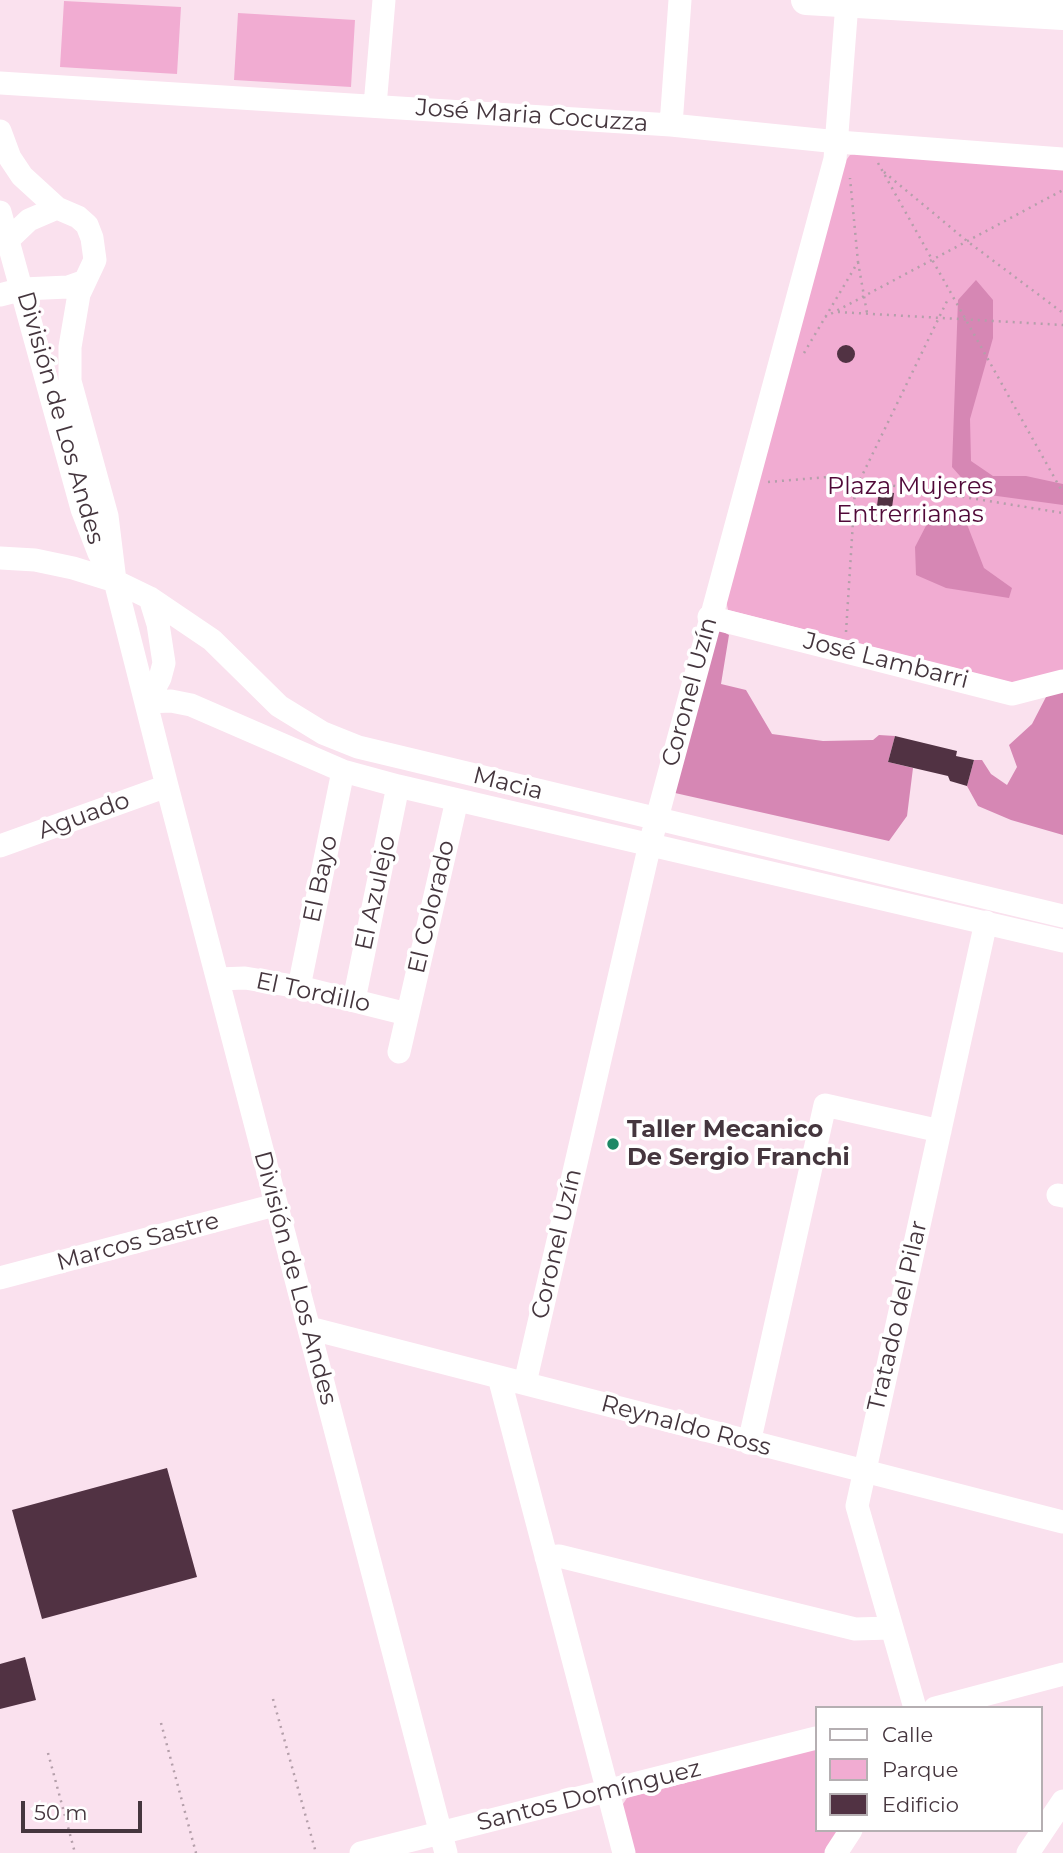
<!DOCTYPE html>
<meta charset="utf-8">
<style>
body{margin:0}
#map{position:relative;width:1063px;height:1853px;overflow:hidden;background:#fae1ee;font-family:Montserrat,sans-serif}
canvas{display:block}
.legend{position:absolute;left:815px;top:1706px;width:228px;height:126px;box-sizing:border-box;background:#fff;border:2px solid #b5afb2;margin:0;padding:9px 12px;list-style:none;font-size:21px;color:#45363e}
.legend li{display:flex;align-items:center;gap:14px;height:35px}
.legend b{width:35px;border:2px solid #b5afb2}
.scale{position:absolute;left:21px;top:1801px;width:121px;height:32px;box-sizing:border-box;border:4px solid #45363e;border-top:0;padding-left:9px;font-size:21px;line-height:24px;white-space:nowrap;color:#45363e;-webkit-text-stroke:5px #fff;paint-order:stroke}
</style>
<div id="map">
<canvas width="1063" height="1853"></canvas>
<ul class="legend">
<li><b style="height:9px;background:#fff"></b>Calle</li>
<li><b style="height:19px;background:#f1acd2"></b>Parque</li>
<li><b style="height:19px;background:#513243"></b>Edificio</li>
</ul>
<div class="scale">50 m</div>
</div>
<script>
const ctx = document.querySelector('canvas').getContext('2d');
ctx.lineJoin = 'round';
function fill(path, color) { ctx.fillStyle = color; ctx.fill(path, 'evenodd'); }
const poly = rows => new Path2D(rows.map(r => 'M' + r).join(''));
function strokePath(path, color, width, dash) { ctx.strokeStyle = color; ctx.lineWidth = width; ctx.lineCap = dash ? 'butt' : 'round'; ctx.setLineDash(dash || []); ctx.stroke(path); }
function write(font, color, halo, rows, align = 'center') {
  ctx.font = font + ' Montserrat,sans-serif'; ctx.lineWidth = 7; ctx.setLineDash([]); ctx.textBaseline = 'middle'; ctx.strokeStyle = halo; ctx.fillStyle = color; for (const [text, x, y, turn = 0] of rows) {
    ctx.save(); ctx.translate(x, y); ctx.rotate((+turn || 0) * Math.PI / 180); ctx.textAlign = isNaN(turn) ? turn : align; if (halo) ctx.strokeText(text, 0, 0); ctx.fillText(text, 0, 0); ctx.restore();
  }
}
const green = poly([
 [64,1,181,7,177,74,60,67],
 [238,13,355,20,351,87,234,80],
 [863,152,1063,166,1063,672,1021,685,728,610,726,600,844,163,850,155],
 [816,1748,816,1830,841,1830,825,1853,632,1853,621,1807,627,1798]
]);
const forest = poly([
 [976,280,993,300,993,338,970,419,971,461,993,476,1026,476,1063,484,1063,505,975,493,952,467,958,300],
 [943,509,963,514,984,568,1012,588,1009,598,946,588,916,575,915,547,930,518],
 [715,627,729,635,721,684,746,690,772,734,823,741,873,740,879,735,895,736,888,762,913,768,907,816,889,841,675,793],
 [1063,692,1063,835,1011,820,978,806,967,786,974,760,982,760,991,774,1007,785,1017,767,1009,745,1032,724,1047,695]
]);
const building = poly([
 '837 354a9 9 0 1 1 18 0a9 9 0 1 1-18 0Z',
 [879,491,894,493,891,515,876,513],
 [895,736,957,751,956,756,974,760,967,786,950,781,948,776,888,762],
 [167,1468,197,1577,42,1619,12,1510],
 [25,1657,36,1700,0,1709,0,1664]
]);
const path = poly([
 [878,163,1063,493],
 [884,172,967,241,1063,313],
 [858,262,867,313],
 [838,312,1063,325],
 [825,317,1063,190],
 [804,353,858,262,850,178],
 [768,482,828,477,858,480,1063,513],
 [854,492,879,495],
 [846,632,855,490,949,297],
 [273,1699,316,1853],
 [161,1723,196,1853],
 [48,1753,75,1853]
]);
const minor = poly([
 [0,83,671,125,838,142,1063,159],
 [375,106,384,0],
 [671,125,680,0],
 [0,131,10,158,22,176,57,208,78,217,87,225,92,238,95,260,79,294,70,347,70,381,107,516,115,581,167,786,446,1853],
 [0,212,82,509,99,553,110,572],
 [8,240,29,220,57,208],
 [0,295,23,289,68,287,85,281],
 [0,558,35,560,73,568,115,581,150,598,212,640,279,706,323,733,358,747,1063,916],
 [709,617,1012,694,1063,681],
 [147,702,171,701,191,705,343,771,398,786,1063,941],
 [147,702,160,678,164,663,158,624,150,598],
 [0,846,167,786],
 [218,979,245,978,299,987,407,1014],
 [299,987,343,771],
 [354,1000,398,786],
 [399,1052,457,800],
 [1058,1195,1063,1196],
 [0,1278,275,1205],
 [309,1328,1063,1522],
 [499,1377,624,1853],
 [525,1383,650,844,835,159,847,3],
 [749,1443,825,1105,940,1131],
 [546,1557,559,1556,855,1629,891,1628],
 [915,1708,857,1506,986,922],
 [935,1708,1063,1674],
 [361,1853,816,1738],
 [836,1853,851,1830],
 [1028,1853,1063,1801]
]);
const major = poly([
 [806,0,1063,15]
]);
const markers = [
 [613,1144,7,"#1d8865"]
];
const streetNames = [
 ["José Maria Cocuzza",532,116,4],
 ["División de Los Andes",60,418,74],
 ["José Lambarri",886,661,14],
 ["Coronel Uzín",690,692,-75],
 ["Macia",508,784,14],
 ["Aguado",84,816,-20],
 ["El Bayo",321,879,-78],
 ["El Azulejo",376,893,-78],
 ["El Colorado",432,907,-77],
 ["El Tordillo",313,993,12],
 ["Marcos Sastre",138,1242,-15],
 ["Coronel Uzín",557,1244,-77],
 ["División de Los Andes",295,1278,75],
 ["Tratado del Pilar",898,1316,-77],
 ["Reynaldo Ross",686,1426,15],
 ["Santos Domínguez",589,1796,-14]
];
const parkNames = [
 ["Plaza Mujeres",910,487],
 ["Entrerrianas",910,515]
];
const poiNames = [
 ["Taller Mecanico",627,1130],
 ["De Sergio Franchi",627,1158]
];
fill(green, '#f1acd2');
fill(forest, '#d687b4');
fill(building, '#513243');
strokePath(path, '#b49faa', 2.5, [2, 5]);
strokePath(minor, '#fff', 23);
strokePath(major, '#fff', 30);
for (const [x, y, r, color] of markers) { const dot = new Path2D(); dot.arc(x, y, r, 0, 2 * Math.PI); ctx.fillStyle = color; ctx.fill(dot); strokePath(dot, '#fff', 2.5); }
write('24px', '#45363e', '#fff', streetNames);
write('24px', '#500838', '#fff', parkNames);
write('bold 24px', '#45363e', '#fff', poiNames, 'left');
</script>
